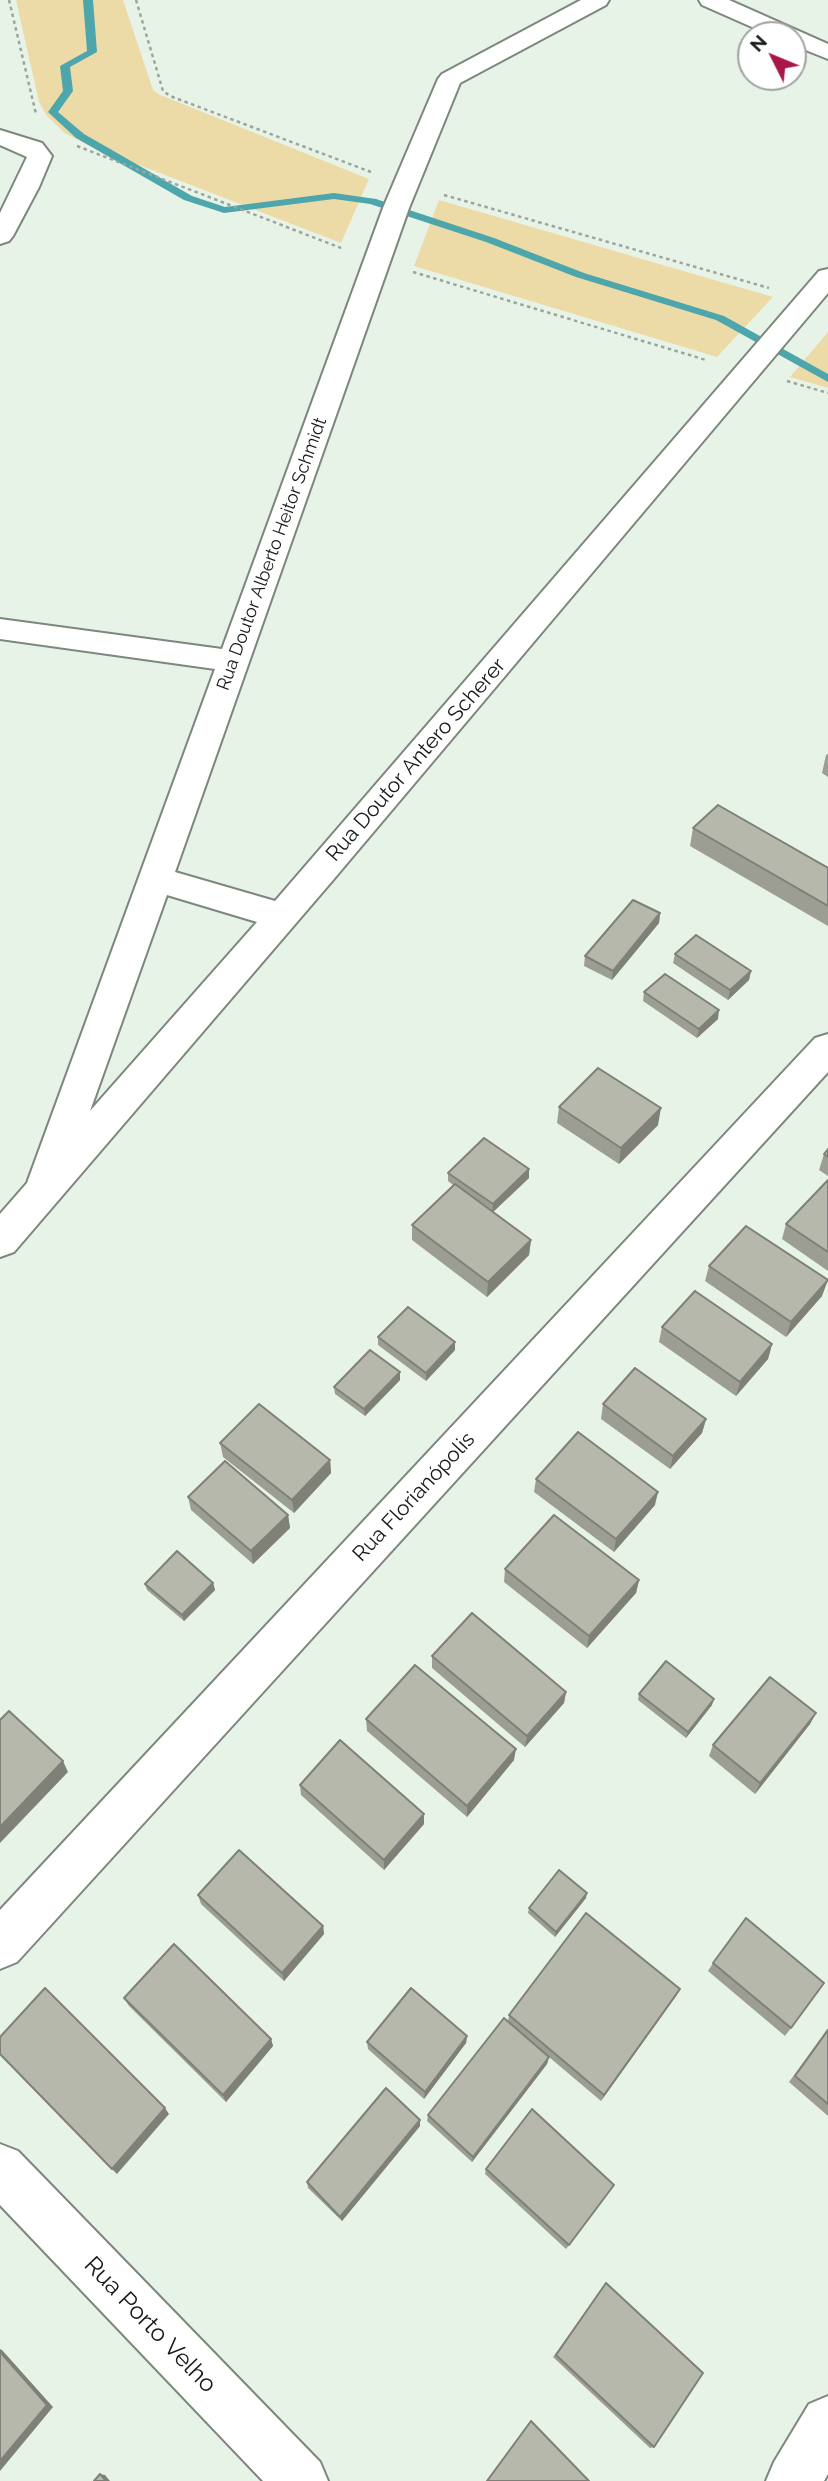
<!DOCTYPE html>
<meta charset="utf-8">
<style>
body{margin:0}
#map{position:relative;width:828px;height:2481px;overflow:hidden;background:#e8f3e8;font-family:Raleway,sans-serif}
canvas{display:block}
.north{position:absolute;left:737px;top:21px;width:70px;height:70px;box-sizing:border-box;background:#fff;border:2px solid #a2a3a2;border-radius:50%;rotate:313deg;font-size:19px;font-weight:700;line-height:28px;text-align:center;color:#161a17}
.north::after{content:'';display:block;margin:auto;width:24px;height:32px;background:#aa1649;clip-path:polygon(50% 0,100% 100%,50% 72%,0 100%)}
</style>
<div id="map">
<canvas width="828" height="2481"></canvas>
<div class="north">N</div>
</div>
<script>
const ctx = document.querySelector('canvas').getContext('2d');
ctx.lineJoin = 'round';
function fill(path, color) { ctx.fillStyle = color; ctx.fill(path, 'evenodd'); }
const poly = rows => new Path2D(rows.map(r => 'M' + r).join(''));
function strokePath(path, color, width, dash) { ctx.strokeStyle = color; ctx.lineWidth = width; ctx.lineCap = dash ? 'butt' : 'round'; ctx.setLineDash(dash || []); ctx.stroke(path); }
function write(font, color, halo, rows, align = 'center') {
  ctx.font = font + ' Raleway,sans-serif'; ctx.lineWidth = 5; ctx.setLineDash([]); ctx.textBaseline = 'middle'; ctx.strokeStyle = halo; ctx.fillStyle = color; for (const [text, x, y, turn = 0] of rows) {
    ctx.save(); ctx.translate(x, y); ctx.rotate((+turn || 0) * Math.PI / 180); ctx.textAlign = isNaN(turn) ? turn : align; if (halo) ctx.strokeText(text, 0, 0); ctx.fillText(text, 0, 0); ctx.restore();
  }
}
const green = poly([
 [16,0,123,0,153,90,158,94,369,179,341,243,95,148,66,134,47,116,39,102],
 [439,200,773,297,717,357,414,266],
 [828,332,828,388,790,377]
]);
const stream = poly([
 [83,0,93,0,97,52,70,67,73,91,58,112,84,134,192,196,225,207,334,193,376,199,494,238,584,273,724,316,828,374,828,382,716,320,576,277,486,242,370,204,334,199,224,213,184,200,76,138,48,112,63,91,60,66,87,51,83,0]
]);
const path = poly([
 [9,0,36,114],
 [136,0,163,91,170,96,371,172],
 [77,146,341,248],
 [444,195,769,288],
 [413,272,706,360],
 [787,381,828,393]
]);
const minor = poly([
 [581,0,609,0,606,5,460,83,409,208,175,872,275,901,819,271,828,269,828,293,333,880,14,1252,0,1257,0,1214,27,1183,215,669,0,639,0,619,222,649,383,208,438,79,442,74,581,0],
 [167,895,257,922,90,1111,167,895],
 [699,0,729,0,828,44,828,59,793,45,793,35,770,35,702,5,699,0],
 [0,130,42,143,52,156,39,187,13,236,9,241,0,244,0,213,27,157,0,145,0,130],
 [828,1034,828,1072,17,1962,0,1969,0,1910,815,1038,828,1034],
 [0,2144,18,2151,320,2462,328,2481,263,2481,0,2205,0,2144],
 [828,2396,828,2474,824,2481,766,2481,774,2462,809,2404,828,2396]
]);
const wall = poly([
 [828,754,828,777,822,773,826,755],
 [693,828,828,868,828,926,690,846],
 [660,913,659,923,612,980,584,966,585,956],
 [675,954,751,971,749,980,728,1000,673,963],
 [644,992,718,1019,697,1038,643,1001],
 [559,1107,658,1125,619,1164,557,1123],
 [828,1149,828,1176,819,1170,824,1154],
 [529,1169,529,1178,493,1212,531,1240,529,1255,487,1297,412,1240,412,1225,453,1185,448,1181,448,1173],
 [828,1180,828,1271,782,1239,786,1224],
 [709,1266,822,1296,786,1337,705,1281],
 [662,1327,772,1344,768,1359,736,1396,659,1342],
 [378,1337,455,1350,426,1381,378,1345],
 [400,1372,400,1380,365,1416,335,1394,334,1387],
 [603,1404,706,1419,702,1433,670,1469,601,1419],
 [220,1443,330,1460,331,1473,294,1513,223,1457],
 [536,1479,655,1505,614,1552,534,1492],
 [188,1497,288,1515,290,1528,253,1564,191,1510],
 [505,1569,639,1580,636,1593,587,1648,504,1582],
 [213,1583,215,1590,184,1621,147,1590,145,1584],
 [432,1656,566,1692,564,1703,525,1747,432,1668],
 [639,1694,712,1705,686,1738,638,1700],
 [816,1713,810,1724,755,1794,709,1756,713,1745],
 [366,1719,514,1760,467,1817,367,1731],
 [300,1785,424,1824,384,1870,301,1795],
 [198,1895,323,1926,324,1934,284,1981,201,1904],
 [586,1898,555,1937,528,1913,529,1908],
 [713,1963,791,2028,785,2036,708,1971],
 [680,1989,676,1996,601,2101,549,2057,547,2064,472,2162,427,2121,428,2115,508,2021,509,2015],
 [124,1998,271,2039,273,2046,226,2102,129,2006],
 [828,2028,828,2116,789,2082],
 [467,2036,466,2043,424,2099,368,2049,367,2042],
 [420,2120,420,2126,342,2221,308,2188,307,2182],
 [486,2169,610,2190,566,2249,485,2174],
 [603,2287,654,2447,650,2448,553,2357],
 [531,2421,589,2481,486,2481]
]);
const shadedWall = poly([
 [660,913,659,923,612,980,613,971],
 [751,971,749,980,728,1000,730,990],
 [719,1010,718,1019,697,1038,699,1029],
 [661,1108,658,1125,619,1164,621,1148],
 [529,1169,529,1178,492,1213,493,1204],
 [531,1240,529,1255,487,1297,488,1282],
 [828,1280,822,1296,786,1337,791,1322],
 [455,1342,455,1350,426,1381,426,1373],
 [772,1344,768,1359,736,1396,740,1382],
 [400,1372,400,1380,365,1416,364,1409],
 [706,1419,702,1433,670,1469,673,1456],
 [330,1460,331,1473,294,1513,292,1500],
 [658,1492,655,1505,614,1552,616,1539],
 [288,1515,290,1528,253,1564,251,1551],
 [639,1580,636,1593,587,1648,589,1636],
 [213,1583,215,1590,184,1621,182,1615],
 [566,1692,564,1703,525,1747,527,1736],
 [714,1699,712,1705,686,1738,688,1732],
 [816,1713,810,1724,755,1794,760,1783],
 [516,1749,514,1760,467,1817,467,1806],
 [63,1761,68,1772,0,1843,0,1827],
 [424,1814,424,1824,384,1870,384,1860],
 [587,1893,586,1898,555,1937,556,1932],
 [323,1926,324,1934,284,1981,282,1973],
 [680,1989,676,1996,601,2101,604,2095],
 [467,2036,466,2043,424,2099,425,2092],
 [271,2039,273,2046,226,2102,223,2095],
 [549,2057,547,2064,472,2162,473,2157],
 [165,2108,169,2114,117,2174,112,2169],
 [420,2120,420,2126,342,2221,340,2217],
 [0,2349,2,2350,53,2407,0,2471],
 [100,2474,105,2475,110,2481,106,2481]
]);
const building = poly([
 [718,805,828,868,828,906,693,828,718,805],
 [633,900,660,913,613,971,585,956,633,900],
 [696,935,751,971,730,990,675,954,696,935],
 [665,974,719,1010,699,1029,644,992,665,974],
 [598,1068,661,1108,621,1148,559,1107,598,1068],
 [484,1138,529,1169,493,1204,448,1173,484,1138],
 [828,1149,828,1157,824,1154,828,1149],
 [828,1180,828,1252,786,1224,828,1180],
 [455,1184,531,1240,488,1282,412,1225,455,1184],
 [746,1226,828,1280,791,1322,709,1266,746,1226],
 [695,1291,772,1344,740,1382,662,1327,695,1291],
 [408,1307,455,1342,426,1373,378,1337,408,1307],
 [370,1350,400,1372,364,1409,334,1387,370,1350],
 [635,1368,706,1419,673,1456,603,1404,635,1368],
 [259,1404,330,1460,292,1500,220,1443,259,1404],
 [578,1432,658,1492,616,1539,536,1479,578,1432],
 [225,1461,288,1515,251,1551,188,1497,225,1461],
 [554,1515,639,1580,589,1636,505,1569,554,1515],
 [177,1551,213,1583,182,1615,145,1584,177,1551],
 [472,1613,566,1692,527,1736,432,1656,472,1613],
 [666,1661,714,1699,688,1732,639,1694,666,1661],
 [415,1665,516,1749,467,1806,366,1719,415,1665],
 [770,1677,816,1713,760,1783,713,1745,770,1677],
 [9,1711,63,1761,0,1827,0,1720,9,1711],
 [340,1740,424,1814,384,1860,300,1785,340,1740],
 [239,1850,323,1926,282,1973,198,1895,239,1850],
 [559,1870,587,1893,556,1932,529,1908,559,1870],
 [586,1913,680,1989,604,2095,509,2015,586,1913],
 [746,1918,824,1983,791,2028,713,1963,746,1918],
 [174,1944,271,2039,223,2095,124,1998,174,1944],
 [45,1988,165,2108,112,2169,0,2054,0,2037,45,1988],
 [411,1988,467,2036,425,2092,367,2042,411,1988],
 [504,2018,549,2057,473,2157,428,2115,504,2018],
 [828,2030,828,2104,795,2076,828,2030],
 [386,2088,420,2120,340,2217,307,2182,386,2088],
 [532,2109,614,2185,569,2245,486,2169,532,2109],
 [606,2283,703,2373,654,2447,556,2355,606,2283],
 [0,2352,47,2405,0,2461,0,2352],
 [531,2421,589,2481,487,2481,531,2421],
 [100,2474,106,2481,94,2481,100,2474]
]);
const farStreetnames = [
 ["Rua Doutor Alberto Heitor Schmidt",272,554,-70]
];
const streetNames = [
 ["Rua Doutor Antero Scherer",416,760,-49],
 ["Rua Florianópolis",414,1497,-47]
];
const nearStreetnames = [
 ["Rua Porto Velho",150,2325,46]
];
fill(green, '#eddba7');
fill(stream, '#4da6ac');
strokePath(minor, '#7d877d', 4);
strokePath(path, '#9ca59d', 2.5, [3.5, 3.5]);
fill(minor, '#fff');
fill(wall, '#9c9e93');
fill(shadedWall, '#7f8178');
fill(building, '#b5b8ab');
strokePath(building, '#7f8178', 2);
write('18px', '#161a17', '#fff', farStreetnames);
write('21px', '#161a17', '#fff', streetNames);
write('24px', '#161a17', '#fff', nearStreetnames);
</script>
